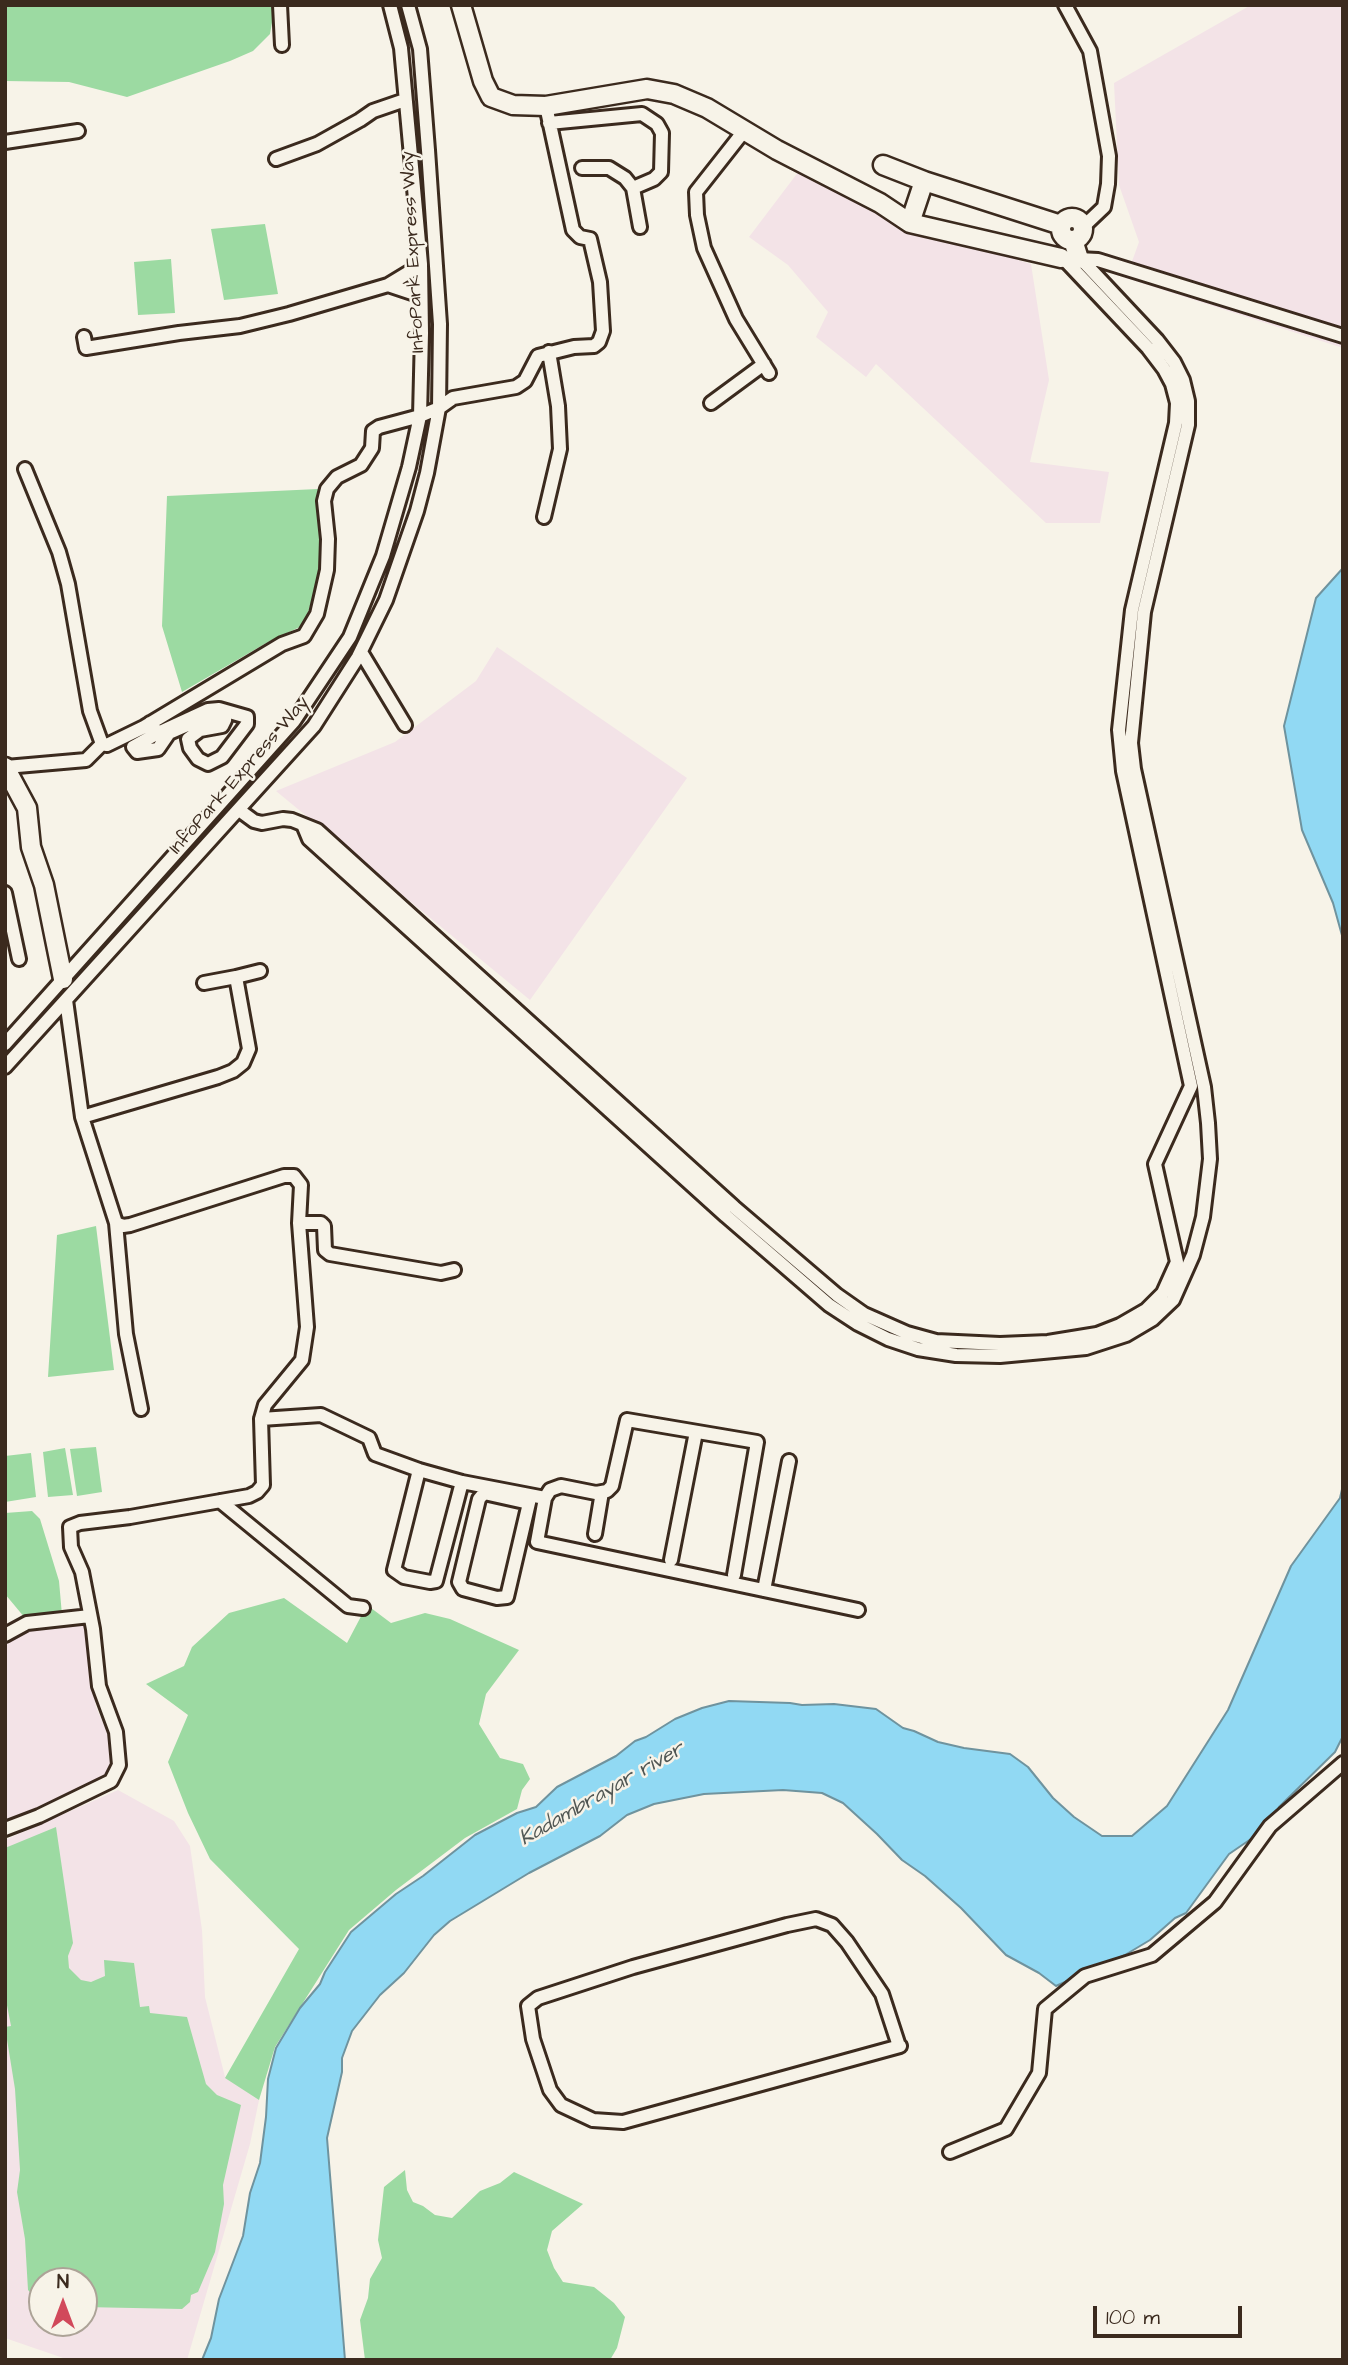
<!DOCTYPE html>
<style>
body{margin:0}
#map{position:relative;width:1348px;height:2365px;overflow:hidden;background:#f7f3e8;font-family:"Architects Daughter",sans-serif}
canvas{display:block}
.frame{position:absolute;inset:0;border:7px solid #3b2a1e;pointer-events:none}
.north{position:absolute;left:28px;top:2267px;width:70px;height:70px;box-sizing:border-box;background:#f7f3e8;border:2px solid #aca397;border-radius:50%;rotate:0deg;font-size:19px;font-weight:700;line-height:28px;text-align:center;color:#3b2a1e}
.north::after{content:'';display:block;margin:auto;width:24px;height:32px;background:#d1495b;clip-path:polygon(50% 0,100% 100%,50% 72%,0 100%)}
.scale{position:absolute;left:1093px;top:2306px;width:149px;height:32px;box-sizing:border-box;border:4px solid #3b2a1e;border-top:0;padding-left:9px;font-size:21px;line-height:24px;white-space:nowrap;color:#3b2a1e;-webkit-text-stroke:5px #f7f3e8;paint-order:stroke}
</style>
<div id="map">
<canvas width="1348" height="2365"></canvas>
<div class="frame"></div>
<div class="north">N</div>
<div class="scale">100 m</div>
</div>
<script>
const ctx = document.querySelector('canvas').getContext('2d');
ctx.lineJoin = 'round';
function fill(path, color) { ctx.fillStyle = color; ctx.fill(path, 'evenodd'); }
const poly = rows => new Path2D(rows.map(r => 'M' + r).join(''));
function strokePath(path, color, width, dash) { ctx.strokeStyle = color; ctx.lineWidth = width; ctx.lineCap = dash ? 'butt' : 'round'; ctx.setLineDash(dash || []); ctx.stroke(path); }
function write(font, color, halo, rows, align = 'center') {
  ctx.font = font + ' "Architects Daughter",sans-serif'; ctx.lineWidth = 5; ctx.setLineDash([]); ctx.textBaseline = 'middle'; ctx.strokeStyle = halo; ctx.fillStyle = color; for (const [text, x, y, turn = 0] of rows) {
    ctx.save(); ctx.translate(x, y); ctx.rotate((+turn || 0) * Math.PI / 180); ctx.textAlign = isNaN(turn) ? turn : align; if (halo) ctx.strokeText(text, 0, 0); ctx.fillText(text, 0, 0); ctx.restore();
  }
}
const built = poly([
 [1251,5,1343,5,1343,348,1126,278,1139,242,1119,185,1114,83],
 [799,171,910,226,1031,264,1049,380,1030,462,1109,472,1100,523,1046,523,876,364,866,377,816,337,828,312,788,265,749,237],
 [497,647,687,778,530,1000,276,791,395,742,476,681],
 [67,1620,85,1624,96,1707,110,1739,111,1772,5,1823,5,1634],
 [118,1790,174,1821,190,1846,202,1930,205,1997,225,2077,259,2100,250,2144,187,2360,69,2360,5,2338,5,1840],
 [42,2281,84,2281,84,2323,42,2323]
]);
const green = poly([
 [5,5,272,5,274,11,270,34,253,51,230,61,127,97,69,82,5,81],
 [265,224,278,294,224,300,211,229],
 [171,259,175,313,138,315,134,262],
 [318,489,321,540,317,584,304,625,268,642,182,692,162,626,167,496],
 [96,1226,114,1370,48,1377,57,1235],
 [96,1447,102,1492,77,1496,70,1449],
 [65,1448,73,1495,48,1497,43,1452],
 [31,1453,36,1497,5,1502,5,1456],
 [32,1511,40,1519,59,1581,62,1615,25,1618,5,1594,5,1513],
 [284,1598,347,1643,367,1605,391,1623,425,1613,450,1619,519,1650,486,1694,479,1724,500,1758,523,1764,530,1779,522,1790,517,1809,465,1838,396,1890,349,1930,275,2047,259,2100,225,2078,299,1949,210,1859,188,1813,168,1762,188,1715,146,1684,184,1666,192,1647,229,1613],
 [56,1827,73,1943,68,1956,69,1968,81,1980,91,1982,105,1976,104,1960,134,1963,140,2007,149,2006,150,2013,187,2017,206,2084,217,2095,241,2105,223,2185,224,2204,215,2252,198,2292,191,2295,190,2302,182,2309,84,2307,84,2281,42,2281,42,2305,28,2290,25,2239,17,2192,20,2170,15,2089,5,2027,11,2026,5,1995,5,1848],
 [405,2170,407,2190,413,2202,423,2206,435,2215,452,2218,480,2191,500,2183,514,2172,583,2204,552,2231,547,2250,554,2268,563,2282,594,2287,614,2303,625,2317,617,2348,610,2360,365,2360,360,2320,368,2298,370,2279,382,2258,378,2240,384,2187]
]);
const water = poly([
 [1343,568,1343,939,1333,903,1302,830,1284,726,1316,598,1343,568],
 [1343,1485,1343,1736,1335,1752,1279,1807,1270,1826,1229,1854,1186,1913,1175,1918,1150,1940,1125,1955,1056,1986,1039,1973,1006,1955,961,1908,925,1876,902,1860,877,1834,843,1803,822,1793,783,1790,704,1794,654,1804,627,1815,600,1836,529,1873,450,1921,434,1935,404,1973,380,1995,352,2031,342,2058,342,2072,327,2138,345,2360,202,2360,211,2338,219,2299,243,2236,250,2193,260,2163,266,2117,268,2079,276,2048,300,2008,320,1984,325,1972,351,1932,396,1894,423,1876,475,1835,517,1813,536,1807,557,1787,616,1756,635,1741,646,1737,675,1719,702,1708,729,1701,790,1703,802,1705,834,1704,876,1709,903,1728,914,1731,938,1742,964,1748,1010,1754,1028,1767,1053,1798,1074,1817,1102,1836,1132,1836,1167,1806,1228,1710,1291,1566,1340,1498,1343,1485]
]);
const street = poly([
 [280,5,282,45],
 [1065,5,1090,51,1109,156,1108,184,1104,207,1084,226],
 [549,123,642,114,657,124,662,133,661,172,654,179,633,188,640,227],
 [744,131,696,192,697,215,704,248,736,319,769,373],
 [5,142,78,131],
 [276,159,317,144,360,120,373,111,405,100],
 [582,168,609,168,625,178,633,188],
 [1078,259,1098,260,1343,336],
 [421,265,388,285,421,296],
 [84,337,86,348,179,333,240,326,289,314,388,285],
 [711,403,764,364],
 [25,469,59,552,68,584,90,711,102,744,107,745,144,727,282,644,304,636,317,614,327,570,328,539,324,501,327,489,337,477,361,465,372,448,373,431,379,427,420,416,439,408,453,398,516,387,525,381,538,356,574,347,594,346,599,342,603,331,600,282,590,239,580,237,573,230,546,106],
 [544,517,560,449,558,406,549,352],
 [361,652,405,725],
 [150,723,158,733,208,710,219,709,247,717,247,724,222,757,208,764,198,759,190,748,188,739,200,730,222,726,225,720,219,715,201,719,169,733,158,749,137,752,133,747,158,733],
 [6,767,86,760,102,744],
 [239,810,254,821,262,823,283,819,292,820,317,830,734,1207,837,1295,864,1314,907,1333,936,1341,1000,1344,1048,1342,1097,1334,1120,1325,1146,1310,1163,1293,1177,1262,1155,1164,1191,1086,1123,771,1119,730,1132,610,1176,423,1177,403,1172,384,1164,369,1148,348,1063,258],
 [304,827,309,839,726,1216,829,1305,858,1324,888,1339,918,1349,956,1355,1000,1356,1086,1348,1126,1335,1153,1319,1173,1300,1193,1255,1203,1217,1210,1159,1208,1123,1204,1087,1134,769,1131,743,1144,612,1188,425,1188,401,1183,380,1174,362,1157,340,1081,259],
 [5,893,19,959],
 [204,983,236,977],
 [66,1000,82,1117,116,1223,123,1226,130,1225,284,1176,294,1176,301,1185,299,1223,307,1327,302,1360,265,1405,261,1419,321,1415,369,1438,375,1454,419,1470,462,1482,545,1498,537,1542,858,1610],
 [5,1044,294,721,350,637,383,556,409,467,420,416,422,333,421,264,401,48,390,5],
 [5,1067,314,726,358,657,386,600,417,511,427,473,439,408,440,324,428,150,420,49,408,5],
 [82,1117,218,1077,233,1071,243,1063,249,1049,236,977,260,971],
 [116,1223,126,1334,141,1409],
 [299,1223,321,1223,324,1226,325,1250,330,1254,441,1273,454,1270],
 [419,1470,394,1570,404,1577,430,1582,436,1581,462,1482],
 [484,1493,529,1503,507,1597,497,1598,463,1589,459,1582,479,1499,484,1493],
 [545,1498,550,1490,561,1486,596,1493,607,1491,612,1486,627,1420,757,1442,734,1575],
 [220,1501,348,1606,363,1608],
 [595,1534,602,1492],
 [671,1560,696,1432],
 [764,1590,789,1461],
 [5,1635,27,1623,90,1616],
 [5,1829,39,1816,111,1781,119,1765,116,1732,99,1686,93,1629,82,1572,71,1547,70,1527,80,1523,130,1517,249,1496,257,1492,263,1485,261,1419],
 [898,2043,882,1994,847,1942,832,1925,816,1919,787,1925,633,1967,538,1998,528,2006,533,2039,550,2090,561,2105,593,2120,623,2122,900,2046],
 [950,2152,1006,2129,1039,2073,1045,2009,1085,1976,1152,1955,1215,1902,1270,1826,1343,1763]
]);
const secondary = poly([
 [461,5,483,81,491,97,513,105,546,106,647,89,674,94,707,108,777,150,880,203,910,223,1061,258],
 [883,165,924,181],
 '1061 229a11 11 0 1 1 22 0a11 11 0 1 1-22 0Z',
 [910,223,924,181,1061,225],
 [1073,240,1079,259],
 [5,767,27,808,31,847,44,885,63,979]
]);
const streetNames = [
 ["InfoPark Express Way",414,252,-93],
 ["InfoPark Express Way",240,776,-49]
];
const waterNames = [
 ["Kadambrayar river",602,1795,-30]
];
fill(built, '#f3e3e7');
fill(green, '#9cdaa2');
fill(water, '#91d9f3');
strokePath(water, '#6f939e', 2);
strokePath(street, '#3b2a1e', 18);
strokePath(secondary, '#3b2a1e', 23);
strokePath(street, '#f7f3e8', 12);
strokePath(secondary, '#f7f3e8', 18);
write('19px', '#3b2a1e', '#f7f3e8', streetNames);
write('italic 21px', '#505653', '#f7f3e8', waterNames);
</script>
